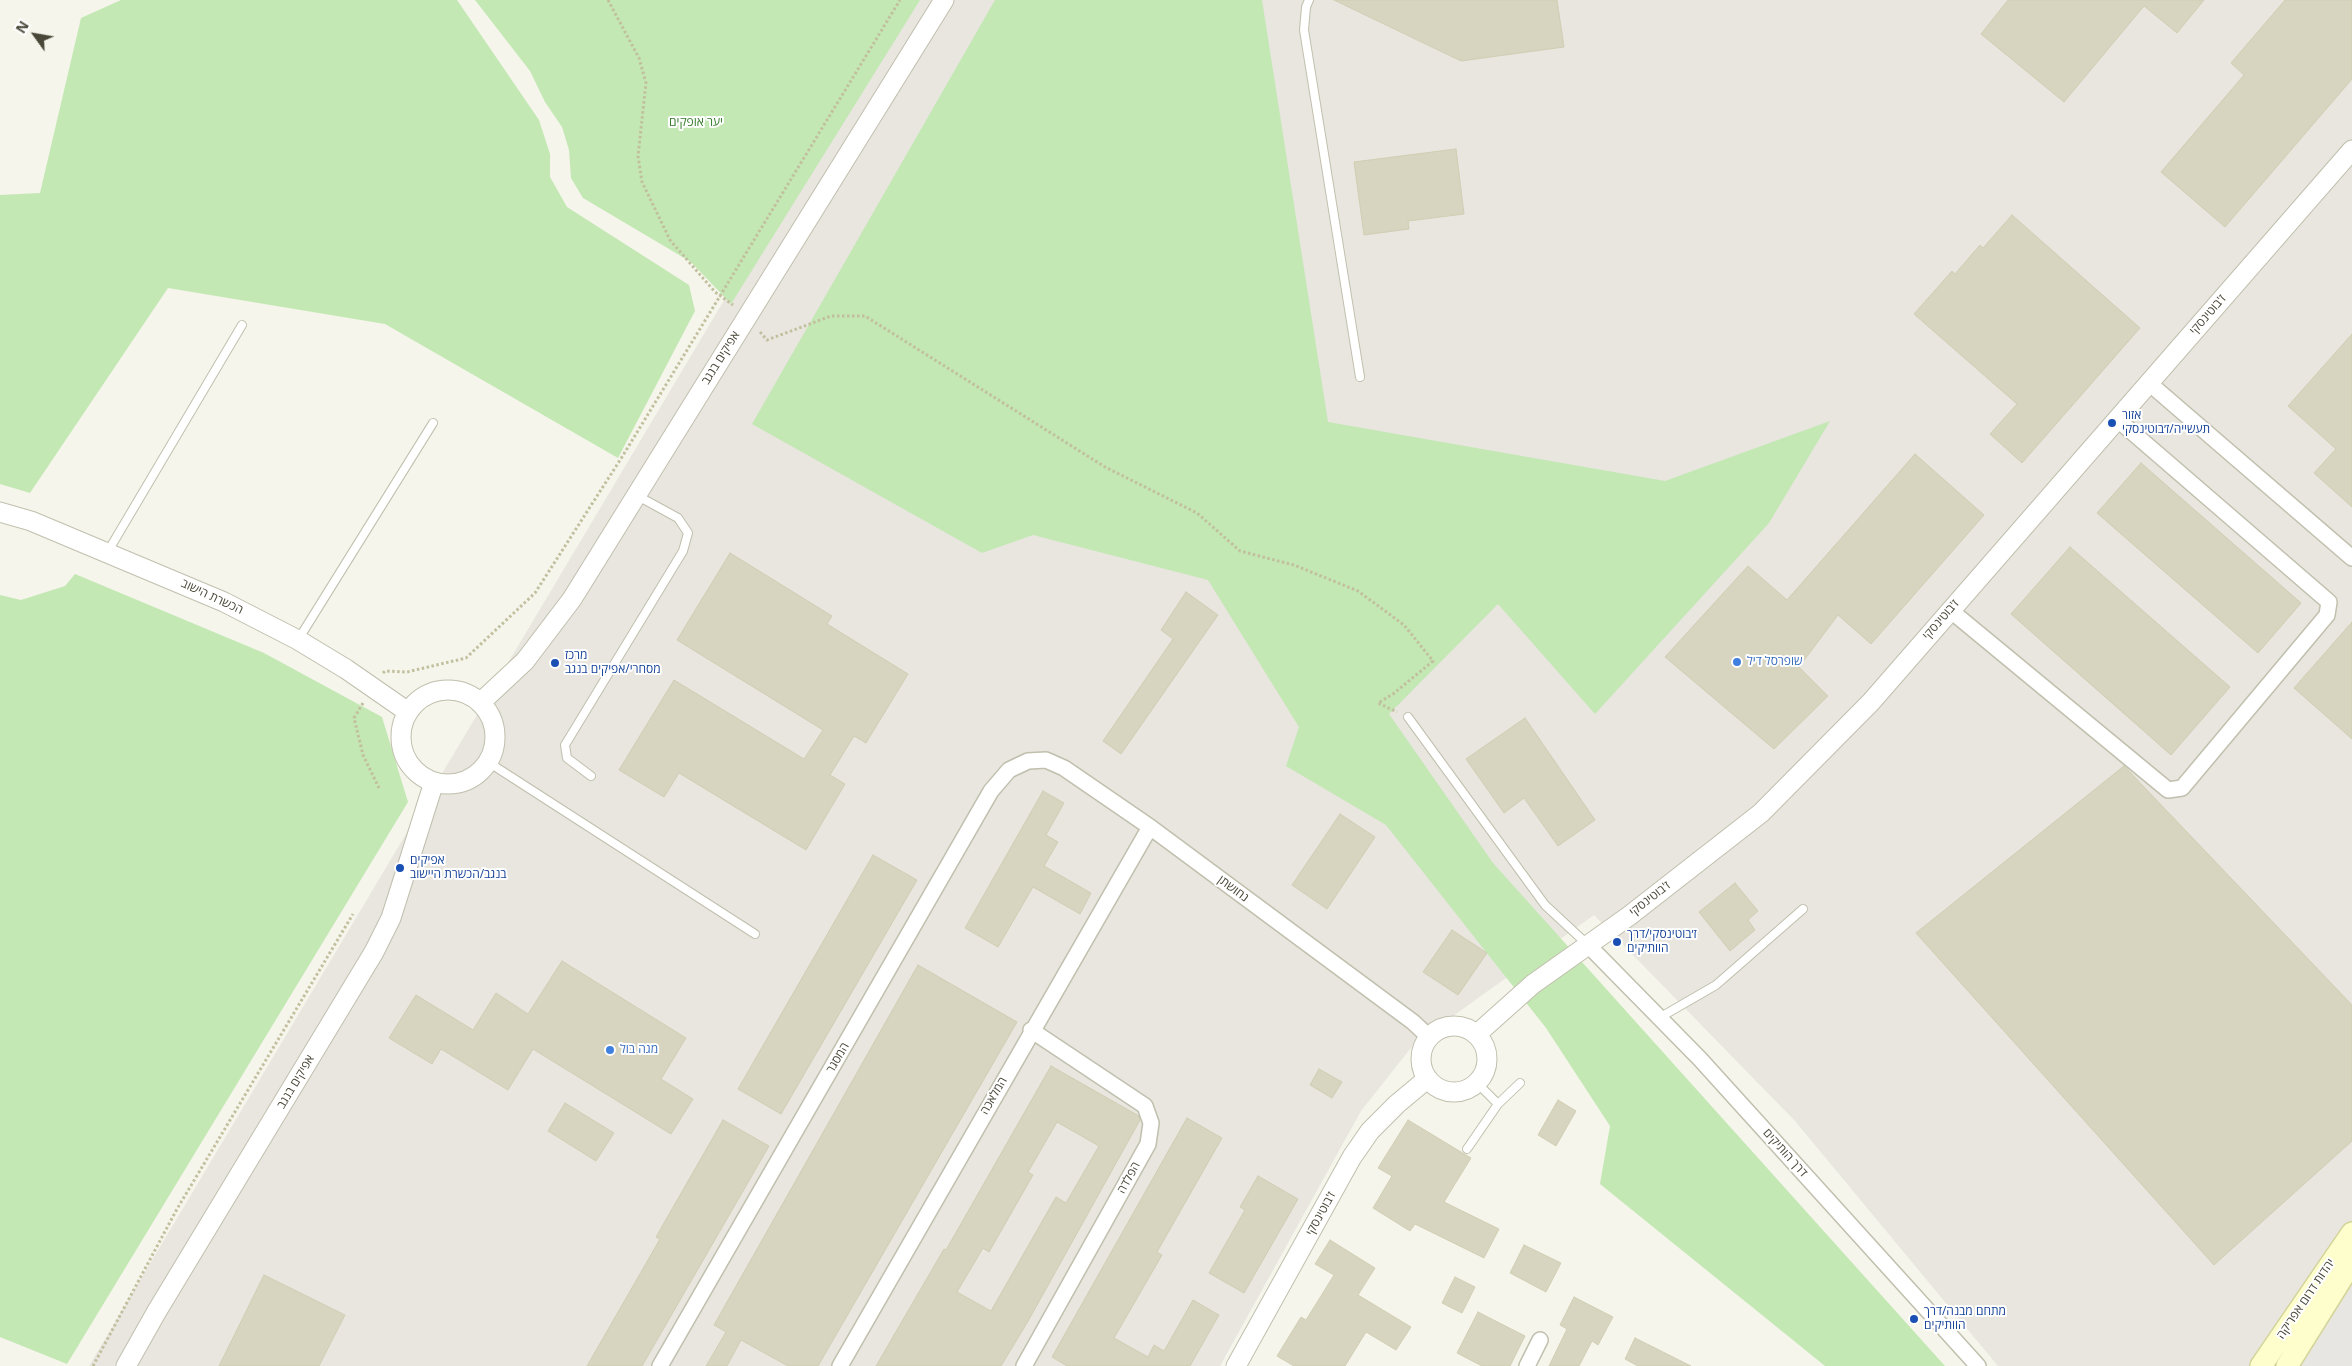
<!DOCTYPE html>
<meta charset="utf-8">
<style>
body{margin:0}
#map{position:relative;width:2352px;height:1366px;overflow:hidden;background:#f5f5eb;font-family:"Open Sans",sans-serif}
canvas{display:block}
.north{position:absolute;left:10px;top:10px;width:50px;height:50px;-webkit-text-stroke:4px #fff;paint-order:stroke;rotate:302deg;font-size:14px;font-weight:700;line-height:20px;text-align:center;color:#494738}
.north::after{content:'';display:block;margin:auto;width:18px;height:22px;background:#494738;clip-path:polygon(50% 0,100% 100%,50% 72%,0 100%)}
</style>
<div id="map">
<canvas width="2352" height="1366"></canvas>
<div class="north">N</div>
</div>
<script>
const ctx = document.querySelector('canvas').getContext('2d');
ctx.lineJoin = 'round';
function fill(path, color) { ctx.fillStyle = color; ctx.fill(path, 'evenodd'); }
const poly = rows => new Path2D(rows.map(r => 'M' + r).join(''));
function strokePath(path, color, width, dash) { ctx.strokeStyle = color; ctx.lineWidth = width; ctx.lineCap = dash ? 'butt' : 'round'; ctx.setLineDash(dash || []); ctx.stroke(path); }
function write(font, color, halo, rows, align = 'center') {
  ctx.font = font + ' "Open Sans",Heebo,sans-serif'; ctx.lineWidth = 4; ctx.setLineDash([]); ctx.textBaseline = 'middle'; ctx.strokeStyle = halo; ctx.fillStyle = color; for (const [text, x, y, turn = 0] of rows) {
    ctx.save(); ctx.translate(x, y); ctx.rotate((+turn || 0) * Math.PI / 180); ctx.textAlign = isNaN(turn) ? turn : align; if (halo) ctx.strokeText(text, 0, 0); ctx.fillText(text, 0, 0); ctx.restore();
  }
}
const industrial = poly([
 [903,0,2352,0,2352,1366,1998,1366,1795,1121,1594,915,1414,1044,1361,1111,1220,1366,89,1366]
]);
const green = poly([
 [121,0,457,0,539,120,550,154,550,177,567,207,689,285,695,311,618,458,385,324,168,288,30,493,0,484,0,195,40,193,81,18],
 [475,0,920,0,731,304,691,262,583,198,571,178,569,150,562,127,545,102,530,71],
 [995,0,1262,0,1328,422,1665,481,1830,421,1769,523,1595,714,1498,604,1389,714,1493,863,1945,1366,1825,1366,1600,1184,1610,1126,1546,1028,1386,825,1286,766,1299,727,1208,580,1033,535,982,553,752,424],
 [75,574,264,653,382,717,408,802,67,1364,0,1337,0,595,21,600,65,586]
]);
const parking = poly([
 [2352,1289,2352,1366,2304,1366]
]);
const building = poly([
 [1334,0,1557,0,1564,47,1461,61,1334,0],
 [2008,0,2204,0,2177,33,2144,6,2064,102,1981,34,2008,0],
 [2285,0,2352,0,2352,79,2225,227,2161,172,2244,75,2231,63,2285,0],
 [1456,149,1464,214,1408,221,1409,229,1364,235,1354,162,1456,149],
 [2012,215,2140,328,2022,463,1990,434,2017,404,1914,314,1952,271,1955,274,1980,245,1983,248,2012,215],
 [2352,334,2352,507,2314,473,2336,449,2288,406,2352,334],
 [1915,454,1984,515,1871,644,1838,615,1799,667,1828,696,1774,749,1665,657,1748,566,1787,600,1915,454],
 [2141,463,2301,603,2258,653,2097,513,2141,463],
 [2070,547,2230,687,2171,755,2011,614,2070,547],
 [730,553,832,616,827,624,908,674,866,743,854,736,830,775,845,784,806,850,679,773,664,797,619,770,674,680,804,759,823,730,677,640,730,553],
 [1186,592,1218,615,1121,754,1103,741,1173,639,1161,630,1186,592],
 [2352,622,2352,739,2294,688,2352,622],
 [1525,718,1595,820,1558,846,1524,798,1504,813,1466,759,1525,718],
 [2124,766,2352,1005,2352,1141,2214,1265,1916,933,2124,766],
 [1043,791,1064,803,1046,835,1058,842,1044,866,1091,893,1080,914,1033,887,998,947,965,928,1043,791],
 [1340,814,1375,837,1327,909,1292,885,1340,814],
 [873,855,917,880,781,1114,738,1089,873,855],
 [1735,883,1758,911,1748,920,1755,930,1730,951,1699,912,1735,883],
 [1452,930,1487,953,1458,995,1423,972,1452,930],
 [562,961,686,1038,661,1079,693,1099,671,1134,533,1049,508,1090,441,1049,432,1064,389,1038,416,995,473,1030,496,993,528,1014,562,961],
 [918,965,1017,1022,818,1366,788,1366,741,1340,727,1366,706,1366,726,1332,714,1325,918,965],
 [1051,1066,1139,1116,1140,1120,1027,1323,1001,1366,876,1366,944,1249,946,1250,1051,1066],
 [1057,1122,1099,1146,1066,1203,1056,1197,991,1311,957,1292,983,1248,989,1252,1033,1175,1028,1172,1057,1122],
 [1319,1069,1342,1082,1332,1098,1310,1085,1319,1069],
 [1558,1100,1576,1111,1556,1146,1538,1135,1558,1100],
 [565,1103,614,1133,596,1161,548,1131,565,1103],
 [1187,1118,1222,1138,1157,1252,1162,1255,1114,1338,1148,1357,1154,1345,1164,1351,1193,1300,1219,1315,1190,1366,1067,1366,1052,1357,1187,1118],
 [723,1120,769,1146,642,1366,587,1366,660,1239,656,1237,723,1120],
 [1408,1120,1471,1158,1444,1202,1499,1229,1484,1258,1415,1224,1410,1231,1373,1208,1392,1176,1378,1168,1408,1120],
 [1258,1176,1298,1199,1244,1293,1209,1273,1245,1210,1240,1207,1258,1176],
 [1330,1240,1375,1268,1358,1295,1411,1327,1396,1350,1366,1332,1345,1366,1294,1366,1277,1356,1301,1317,1306,1320,1334,1275,1315,1264,1330,1240],
 [1524,1245,1561,1263,1546,1292,1510,1273,1524,1245],
 [264,1275,345,1315,319,1366,219,1366,264,1275],
 [1455,1277,1475,1287,1462,1313,1442,1303,1455,1277],
 [1574,1297,1613,1317,1598,1345,1592,1341,1579,1366,1549,1366,1567,1329,1560,1325,1574,1297],
 [1478,1312,1525,1336,1510,1366,1482,1366,1457,1353,1478,1312],
 [1635,1338,1691,1366,1638,1366,1625,1359,1635,1338]
]);
const path = poly([
 [608,0,639,58,646,83,638,156,642,182,670,240,715,292,733,305],
 [760,332,767,340,831,316,865,316,1105,467,1197,513,1240,551,1294,565,1358,591,1404,625,1433,661,1393,694,1378,703,1397,712],
 [383,673,385,671,407,672,466,658,535,593,622,457,900,0],
 [363,703,354,718,363,755,379,788],
 [93,1366,177,1209,353,914]
]);
const service = poly([
 [1309,0,1306,7,1304,30,1360,377],
 [107,553,242,325],
 [298,640,433,423],
 [1408,717,1545,905,1587,944],
 [488,762,755,934],
 [591,776,567,758,565,745,683,551,688,533,678,518,636,495],
 [1659,1018,1716,985,1803,909],
 [1477,1083,1498,1104],
 [1467,1149,1498,1104,1520,1083]
]);
const minor = poly([
 [2149,383,2352,558],
 [1950,610,2168,790,2182,788,2327,615,2329,602,2117,419],
 [1587,944,1700,1059,1978,1366],
 [660,1366,991,791,1009,770,1028,761,1046,760,1064,768,1150,827,1413,1022,1429,1037],
 [840,1366,1150,827],
 [1024,1366,1148,1144,1151,1123,1145,1106,1031,1030],
 [1527,1366,1540,1340]
]);
const tertiary = poly([
 [0,512,31,521,224,602,298,640,346,669,408,712],
 '401 737a47 47 0 1 1 94 0a47 47 0 1 1-94 0Z',
 [480,703,525,661,572,599,944,0],
 '1421 1059a33 33 0 1 1 66 0a33 33 0 1 1-66 0Z',
 [1477,1034,1533,984,1629,916,1761,813,1871,702,2352,150],
 [126,1366,157,1311,374,952,391,918,434,782],
 [1236,1366,1352,1157,1370,1131,1397,1104,1427,1079]
]);
const secondary = poly([
 [2261,1366,2352,1233],
 [2287,1366,2352,1262]
]);
const markers = [
 [2112,423,5,"#1a4fb4"],
 [1737,662,5,"#3f7fe0"],
 [555,663,5,"#1a4fb4"],
 [400,868,5,"#1a4fb4"],
 [1617,942,5,"#1a4fb4"],
 [610,1050,5,"#3f7fe0"],
 [1914,1319,5,"#1a4fb4"]
];
const parkNames = [
 ["יער אופקים",696,123]
];
const streetNames = [
 ["ז'בוטינסקי",2208,315,-49],
 ["אפיקים בנגב",721,358,-58],
 ["הכשרת הישוב",212,597,25],
 ["ז'בוטינסקי",1941,620,-49],
 ["נחושתן",1233,889,37],
 ["ז'בוטינסקי",1650,899,-38],
 ["המסגר",838,1058,-60],
 ["אפיקים בנגב",296,1082,-59],
 ["המלאכה",994,1096,-60],
 ["דרך הותיקים",1785,1153,48],
 ["הפלדה",1129,1178,-61],
 ["ז'בוטינסקי",1321,1214,-61],
 ["יהדות דרום אפריקה",2306,1299,-56]
];
const transitNames = [
 ["אזור",2122,416],
 ["תעשייה/ז׳בוטינסקי",2122,430],
 ["מרכז",565,656],
 ["מסחרי/אפיקים בנגב",565,670],
 ["אפיקים",410,861],
 ["בנגב/הכשרת היישוב",410,875],
 ["ז׳בוטינסקי/דרך",1627,935],
 ["הוותיקים",1627,949],
 ["מתחם מבנה/דרך",1924,1312],
 ["הוותיקים",1924,1326]
];
const shopNames = [
 ["שופרסל דיל",1747,662],
 ["מגה בול",620,1050]
];
fill(industrial, '#e8e6df');
fill(green, '#c3e8b4');
fill(parking, '#e7e6e2');
fill(building, '#d7d4c0');
strokePath(building, '#d1ceb3', 1);
strokePath(service, '#c1bfad', 10);
strokePath(minor, '#c1bfad', 18);
strokePath(tertiary, '#c1bfad', 21);
strokePath(secondary, '#d3d49a', 24);
strokePath(path, '#c2bf9e', 3, [2.5, 2.5]);
strokePath(service, '#fff', 8);
strokePath(minor, '#fff', 15);
strokePath(tertiary, '#fff', 19);
strokePath(secondary, '#fdfecb', 21);
for (const [x, y, r, color] of markers) { const dot = new Path2D(); dot.arc(x, y, r, 0, 2 * Math.PI); ctx.fillStyle = color; ctx.fill(dot); strokePath(dot, '#fff', 2); }
write('12px', '#347c2b', '#fff', parkNames);
write('12px', '#494738', '#fff', streetNames);
write('12px', '#164399', '#fff', transitNames, 'left');
write('12px', '#366cbe', '#fff', shopNames, 'left');
</script>
